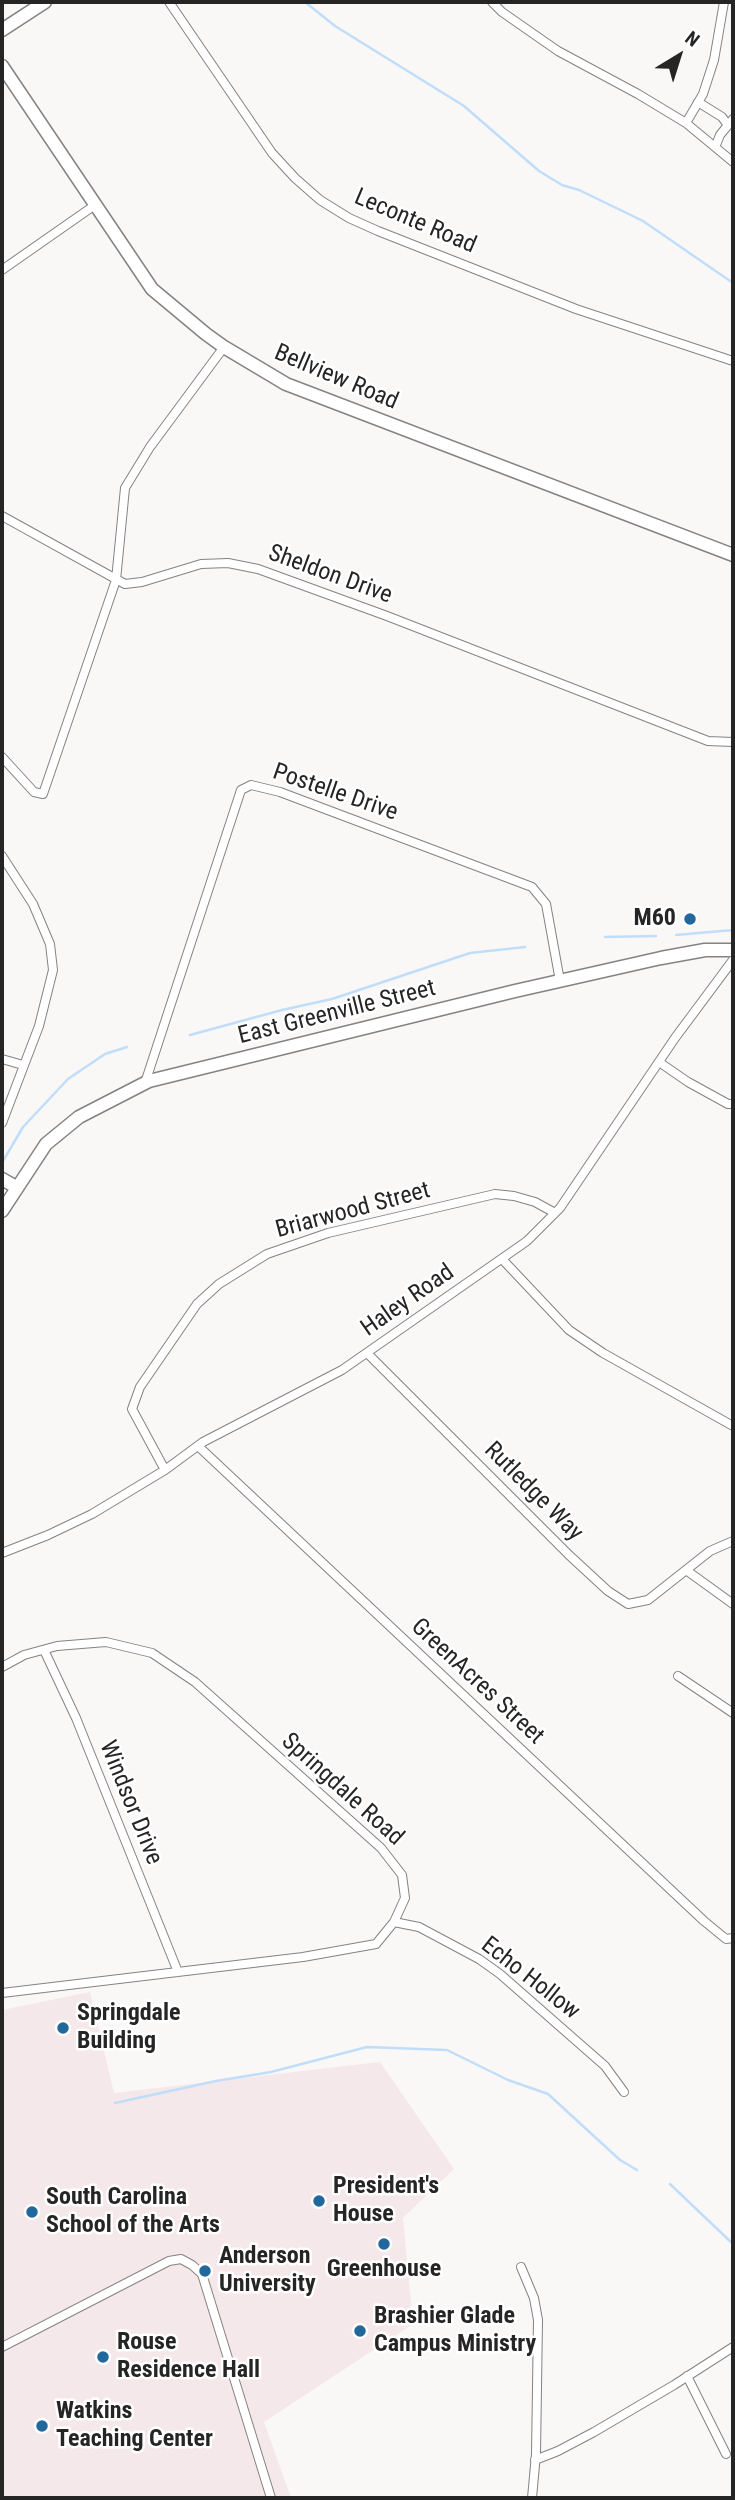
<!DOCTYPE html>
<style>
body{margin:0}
#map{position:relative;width:735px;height:2500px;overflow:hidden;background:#faf7f7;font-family:"Roboto Condensed",sans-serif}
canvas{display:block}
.frame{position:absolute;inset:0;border:4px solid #262525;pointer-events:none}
.north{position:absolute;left:644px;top:21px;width:70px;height:70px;-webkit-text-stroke:5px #fff;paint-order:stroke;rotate:38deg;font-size:19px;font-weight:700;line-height:28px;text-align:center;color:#262525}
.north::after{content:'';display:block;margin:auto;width:24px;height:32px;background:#262525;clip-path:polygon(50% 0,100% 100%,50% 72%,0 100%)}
</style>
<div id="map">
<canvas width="735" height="2500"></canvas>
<div class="frame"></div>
<div class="north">N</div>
</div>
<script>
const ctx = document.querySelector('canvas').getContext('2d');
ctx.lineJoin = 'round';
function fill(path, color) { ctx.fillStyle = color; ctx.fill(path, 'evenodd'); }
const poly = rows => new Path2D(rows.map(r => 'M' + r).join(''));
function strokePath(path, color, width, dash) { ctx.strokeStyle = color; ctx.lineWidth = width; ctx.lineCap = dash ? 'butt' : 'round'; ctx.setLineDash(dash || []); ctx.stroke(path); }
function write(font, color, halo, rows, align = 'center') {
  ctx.font = font + ' "Roboto Condensed",sans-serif'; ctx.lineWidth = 5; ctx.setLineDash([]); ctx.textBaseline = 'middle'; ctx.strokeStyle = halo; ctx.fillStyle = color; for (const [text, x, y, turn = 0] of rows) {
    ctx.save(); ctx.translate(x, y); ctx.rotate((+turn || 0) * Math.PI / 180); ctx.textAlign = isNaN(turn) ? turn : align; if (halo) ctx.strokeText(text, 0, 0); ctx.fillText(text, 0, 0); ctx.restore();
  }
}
const built = poly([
 [90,1992,114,2093,380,2062,454,2169,403,2218,413,2324,264,2422,291,2498,2,2498,2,2010]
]);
const stream = poly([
 [305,2,335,26,464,106,539,171,562,185,579,190,643,221,733,283],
 [676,935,733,930],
 [605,937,656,936],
 [190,1035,282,1010,332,999,470,953,525,947],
 [3,1161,23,1127,68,1079,105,1054,127,1047],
 [115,2103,216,2081,271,2072,367,2047,447,2050,508,2080,548,2094,620,2160,637,2170],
 [670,2184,733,2244]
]);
const street = poly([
 [169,2,272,153,295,178,320,200,349,218,378,231,576,309,733,361],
 [492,2,502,12,558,51,638,94,686,123,733,162],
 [698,102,722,117,727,124],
 [686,123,703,94,714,60,724,2],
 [716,145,720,135,733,119],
 [2,270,95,205],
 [2,516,125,584,142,582,201,564,228,563,258,569,387,616,708,741,733,742],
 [2,757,34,792,43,794,116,580,125,488,150,447,224,347],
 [2,856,33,904,50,944,53,970,39,1026,2,1123],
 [2,1059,23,1065],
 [659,1062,688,1082,728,1104,733,1104],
 [145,1083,241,790,251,785,280,792,532,887,546,904,560,981],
 [502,1259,569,1330,603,1353,733,1426],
 [367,1353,569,1555,608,1591,628,1604,648,1600,710,1551,733,1541],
 [198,1446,704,1921,726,1939,733,1938],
 [165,1470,132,1409,140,1387,197,1304,219,1284,267,1254,328,1233,495,1194,514,1196,535,1202,555,1213],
 [2,1553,48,1535,92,1514,165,1470,203,1442,342,1370,527,1241,560,1208,675,1038,733,960],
 [686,1570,733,1604],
 [44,1650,76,1718,178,1972],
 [2,1667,24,1655,57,1646,106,1642,152,1653,195,1682,381,1848,402,1875,405,1898,394,1922,376,1944,303,1957,2,1993],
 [678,1676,733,1713],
 [394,1922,419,1927,479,1959,500,1974,605,2066,624,2092],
 [521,2267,534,2298,538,2320,536,2454,532,2498],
 [2,2347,169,2261,181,2259,192,2265,202,2274,271,2498],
 [687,2376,726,2454],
 [535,2460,558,2451,594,2432,674,2385,733,2347]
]);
const secondary = poly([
 [2,30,45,2],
 [2,66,152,289,206,334,224,347,286,384,733,555],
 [2,1179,16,1187],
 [2,1211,46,1144,79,1117,149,1081,515,991,661,958,705,950,733,950]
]);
const markers = [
 [690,919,7,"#22689d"],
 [63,2028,7,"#22689d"],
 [319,2201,7,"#22689d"],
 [32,2212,7,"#22689d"],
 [384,2244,7,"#22689d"],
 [205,2271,7,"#22689d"],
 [360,2331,7,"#22689d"],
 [103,2357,7,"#22689d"],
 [42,2426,7,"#22689d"]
];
const streetNames = [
 ["Leconte Road",415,222,23],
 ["Bellview Road",336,378,23],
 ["Sheldon Drive",330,575,20],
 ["Postelle Drive",335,793,19],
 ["East Greenville Street",337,1013,-14],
 ["Briarwood Street",353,1211,-15],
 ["Haley Road",408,1301,-35],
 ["Rutledge Way",533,1492,45],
 ["GreenAcres Street",477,1682,43],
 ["Springdale Road",342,1790,42],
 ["Windsor Drive",130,1803,68],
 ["Echo Hollow",530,1979,38]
];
const poiNames = [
 ["M60",676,919,"right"],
 ["Springdale",77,2014],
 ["Building",77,2042],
 ["President's",333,2187],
 ["House",333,2215],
 ["South Carolina",46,2198],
 ["School of the Arts",46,2226],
 ["Anderson",219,2257],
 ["University",219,2285],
 ["Greenhouse",384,2270,"center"],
 ["Brashier Glade",374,2317],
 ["Campus Ministry",374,2345],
 ["Rouse",117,2343],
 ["Residence Hall",117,2371],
 ["Watkins",56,2412],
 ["Teaching Center",56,2440]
];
fill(built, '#f5e8ea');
strokePath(stream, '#c0def9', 2.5);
strokePath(street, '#858282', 10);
strokePath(secondary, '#858282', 15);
strokePath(street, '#fff', 8);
strokePath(secondary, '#fff', 12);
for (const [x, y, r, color] of markers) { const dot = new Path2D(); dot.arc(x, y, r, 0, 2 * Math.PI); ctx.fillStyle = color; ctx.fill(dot); strokePath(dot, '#fff', 2.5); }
write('24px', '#262525', '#fff', streetNames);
write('bold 24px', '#262525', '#fff', poiNames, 'left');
</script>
